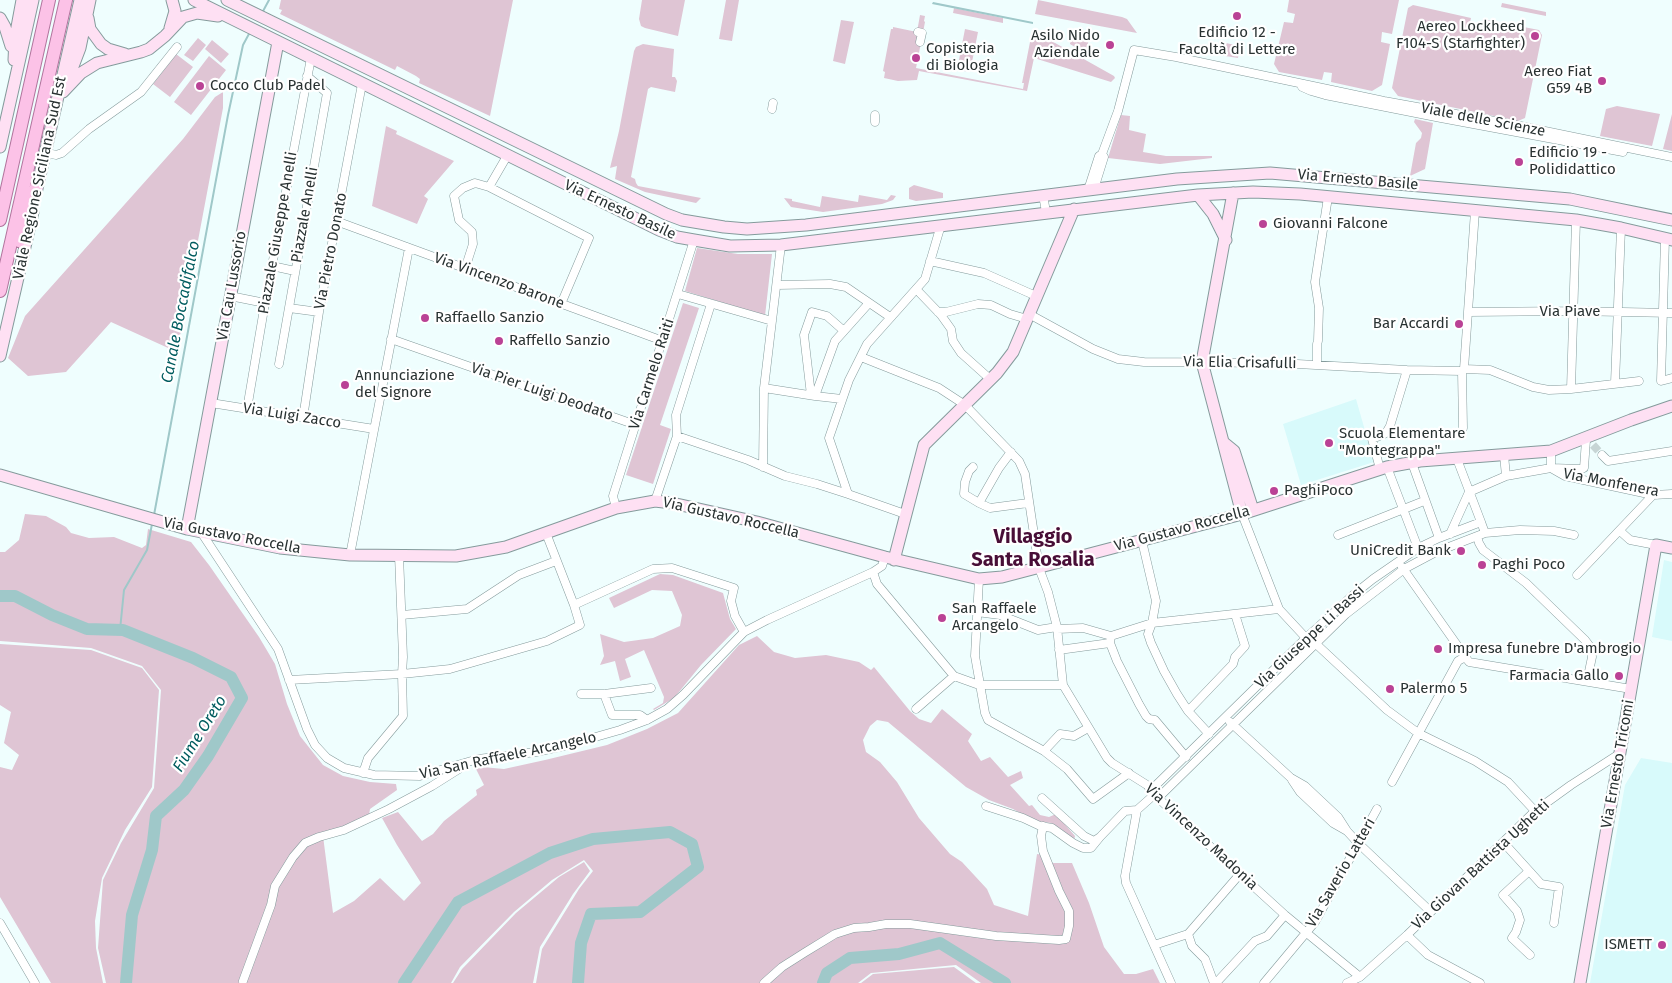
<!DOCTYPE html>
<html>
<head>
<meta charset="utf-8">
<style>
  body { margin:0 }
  canvas { display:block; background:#effefe }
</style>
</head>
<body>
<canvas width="1672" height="983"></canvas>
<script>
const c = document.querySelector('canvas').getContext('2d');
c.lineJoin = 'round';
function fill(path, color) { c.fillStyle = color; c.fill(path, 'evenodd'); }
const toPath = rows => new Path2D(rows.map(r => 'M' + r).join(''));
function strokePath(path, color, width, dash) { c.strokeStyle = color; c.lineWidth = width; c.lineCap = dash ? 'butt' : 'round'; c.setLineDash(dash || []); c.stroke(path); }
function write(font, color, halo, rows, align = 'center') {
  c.font = font + ' "Fira Sans",sans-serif'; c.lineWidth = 4.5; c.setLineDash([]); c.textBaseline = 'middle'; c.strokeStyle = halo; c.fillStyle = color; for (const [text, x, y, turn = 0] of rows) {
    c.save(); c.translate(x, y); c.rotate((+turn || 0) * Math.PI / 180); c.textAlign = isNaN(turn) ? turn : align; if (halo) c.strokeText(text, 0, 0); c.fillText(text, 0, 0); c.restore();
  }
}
const built = toPath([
  [1356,399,1374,462,1301,485,1283,424],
  [1664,560,1672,562,1672,641,1652,637],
  [1641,758,1672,763,1672,983,1590,983,1625,785]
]);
const green = toPath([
  [281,0,513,0,490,116,419,83,420,79,416,76,397,66,395,70,280,14,282,10,279,9],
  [642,0,685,0,678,36,645,28,641,26,639,19],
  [726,0,739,0,732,41,719,39],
  [1038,0,1122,17,1127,19,1137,33,1035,14],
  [1289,0,1399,0,1392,34,1382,32,1381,42,1390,44,1382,85,1372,91,1331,82,1332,73,1324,72,1322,80,1279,72,1274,64,1284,22,1293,23,1295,14,1287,12],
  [1502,3,1546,12,1546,16,1501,7],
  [1413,5,1471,18,1469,27,1481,28,1483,19,1539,30,1542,35,1525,118,1518,121,1398,96,1392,88,1408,8],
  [954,8,1003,18,1003,23,953,13],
  [920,15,925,16,924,21,925,22,916,68,1023,89,1024,83,1022,83,1030,42,1032,42,1033,37,1048,39,1114,76,1115,78,1111,82,1034,58,1027,91,919,71,917,80,898,81,884,78,885,72,883,71,891,29,893,29,893,27,917,32],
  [841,20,854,22,845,64,833,61],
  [965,29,978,32,970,72,957,70],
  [1072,30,1091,33,1085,53,1070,44],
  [198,38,206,45,193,61,184,55],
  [212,40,229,54,221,63,205,49],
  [1221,42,1240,46,1238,58,1219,55],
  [643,44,674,49,672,77,675,77,677,81,675,92,651,87,648,89,631,177,635,179,636,183,638,186,701,198,696,203,645,192,615,179,617,166,610,168,619,131,634,51,636,47],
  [176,54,193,67,170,97,153,84],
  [209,56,226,70,191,115,174,102],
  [223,92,223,108,177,352,111,322,66,372,28,376,8,358,25,316,183,139,215,97],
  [1617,106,1660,114,1652,146,1600,136,1606,109],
  [1672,114,1672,151,1663,149],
  [1121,115,1130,116,1129,130,1146,134,1143,152,1166,156,1212,156,1212,158,1160,164,1108,158],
  [1415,119,1433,123,1425,169,1410,176,1416,143,1421,138,1422,133,1414,122],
  [386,126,397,131,396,134,454,161,424,196,428,199,417,224,372,206],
  [914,185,943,193,943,198,916,201,909,199,909,188],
  [859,195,887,200,891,195,896,196,893,200,882,204,823,212,791,207,784,198,792,199,792,201,820,207,822,196,858,202],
  [697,248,738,254,772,254,765,316,685,291],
  [683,303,699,308,660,425,671,429,653,484,626,475],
  [25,514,46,516,66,527,71,533,89,538,114,537,142,548,146,545,148,529,191,542,209,565,259,637,275,664,287,704,300,736,323,765,343,776,370,782,396,784,397,790,370,809,369,815,323,836,333,913,354,901,380,878,404,901,421,883,397,845,382,818,398,812,422,841,433,834,444,821,477,795,476,790,484,785,476,769,482,767,504,769,545,760,607,745,647,729,678,713,739,645,757,636,774,652,795,658,826,655,859,662,871,670,874,667,910,711,919,719,931,723,942,709,972,734,968,741,981,761,990,757,1008,777,1021,771,1023,778,1010,785,1029,806,1032,805,1040,815,1049,817,1056,814,1075,836,1074,840,1051,823,1035,821,1013,809,989,800,966,787,888,722,877,720,870,726,863,740,866,752,880,762,897,782,919,818,950,854,962,862,987,889,994,905,1028,916,1037,854,1042,855,1053,863,1072,863,1089,903,1104,947,1124,974,1136,974,1153,969,1160,983,981,983,956,965,871,973,858,983,536,983,542,949,579,889,593,871,584,860,552,880,514,912,460,967,451,983,106,983,98,948,103,880,121,843,154,788,161,690,142,666,91,648,0,641,0,552,5,552,19,540],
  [660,574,673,575,723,593,730,619,736,629,701,665,674,698,654,710,653,709,663,703,664,697,644,650,625,659,631,677,620,681,615,661,600,665,604,656,600,634,624,642,653,638,680,626,682,615,672,591,652,590,614,608,609,598],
  [0,644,91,650,142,668,159,690,152,787,125,830,102,878,95,921,96,948,103,983,51,983,0,897,0,767,12,770,19,755,4,743,11,712,0,705],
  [584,862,590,871,573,894,540,947,533,983,453,983,462,969,516,913,559,877],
  [954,967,976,983,861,983,873,974]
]);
const water = toPath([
  [933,2,1033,22,1033,24,932,4]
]);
const stream = toPath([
  [262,13,269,0],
  [154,515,228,115,243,45,250,32],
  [120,630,124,590,147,550,152,524]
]);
const river = toPath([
  [0,596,15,596,52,615,87,629,123,630,193,658,231,677,242,698,208,756,184,790,156,816,152,850,132,915,126,983],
  [404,983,458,902,550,853,593,839,670,832,692,844,698,867,640,912,591,914,581,943,578,983],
  [823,983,827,973,850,958,899,954,940,943,1005,983]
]);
const streetTunnel = toPath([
  [1593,445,1602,455]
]);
const street = toPath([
  [918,32,922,33,920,42],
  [1302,87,1311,91,1325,95,1441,118,1623,152],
  [772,109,773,103],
  [875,122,875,115],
  [44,152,56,155,62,153,89,129,141,92,177,47],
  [489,187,589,238,561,304],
  [1094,189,1104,157,1102,154],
  [1088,190,1099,156,1102,154,1118,111,1134,50,1176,57,1384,101,1511,124,1672,157],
  [1043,195,1046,212],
  [336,221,663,341],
  [1665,238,1661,381,1672,378],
  [930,261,984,273,1036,296],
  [272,266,295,271],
  [465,269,473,244,472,232,459,220,454,196,463,188,475,183,489,187,507,156],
  [777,285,830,284,846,287,890,317],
  [916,289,941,315,951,329,953,341,961,353,990,379],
  [678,294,772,321],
  [230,296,265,303],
  [289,308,319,312],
  [938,312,946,312,978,304,991,305,1010,314,1027,319],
  [1468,312,1573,311,1672,313],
  [1029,314,1093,349,1118,359,1144,362,1279,363,1407,370,1462,371],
  [391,339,636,425],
  [1318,341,1319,308,1315,282,1328,197],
  [861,357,939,388,965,405,1019,461,1025,474,1039,568,1048,592,1057,627,1063,685,1107,758,1112,763,1147,785,1158,798,1240,874,1285,915,1360,977],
  [279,364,327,93,307,76],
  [1317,365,1317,344],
  [1464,369,1490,370,1533,387,1549,390,1571,389,1639,381],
  [1615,383,1621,228],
  [764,388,815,396,835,341,869,303],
  [1571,389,1576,220],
  [811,395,804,335,812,312,827,316,844,331],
  [815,396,842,399],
  [211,403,374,429],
  [247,409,265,303,311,58],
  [303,418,319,312,362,84],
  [1463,428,1462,371,1464,369,1475,211],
  [677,436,748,460,785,476,817,484,848,494],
  [1011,452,999,468,979,503,990,508,1028,503],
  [1504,455,1506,476],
  [1602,455,1608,461,1672,451],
  [1457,459,1481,522],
  [1412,463,1439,538],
  [763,467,764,388,781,245],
  [973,467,969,471,965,482,964,494,979,503],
  [1387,467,1418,548],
  [1551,468,1565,476,1653,495,1672,494],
  [1551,468,1581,469,1584,468,1586,440],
  [1380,469,1372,439,1386,433,1390,426,1407,370],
  [1469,492,1506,476,1551,468,1551,451],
  [655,501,677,436,676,415,711,304],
  [616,508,613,496,694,240],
  [905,514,848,494,829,438,849,380,867,344,925,279,941,225],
  [1242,514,1279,609,1306,638,1315,643,1387,710,1418,733,1475,761,1508,782,1535,811],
  [1620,531,1630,540,1656,545],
  [201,532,278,649,307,729,315,745,327,758,344,768,374,775,420,776,478,759,536,752,564,746,620,730,647,720,667,709,683,695,744,632,767,620,873,572],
  [546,533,574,605],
  [1450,534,1469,492],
  [1338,535,1424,501],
  [1477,536,1479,543,1483,550,1526,583,1585,640,1591,648,1592,657,1587,681],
  [1142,541,1156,601,1152,623,1148,634,1151,643,1164,671,1177,694,1188,711,1209,734],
  [350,555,409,248],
  [885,557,882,566,873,572,877,584,954,676,979,685,1063,685],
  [1402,567,1469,662,1631,689],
  [1577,575,1653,495],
  [979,579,975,656,985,713,988,720,1044,751,1067,769,1093,799,1129,773],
  [977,612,1000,615,1038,630,1057,627],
  [402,615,467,609,519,575,556,561],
  [1057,629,1083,628,1111,636,1152,623,1279,609],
  [1111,636,1110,643,1117,661,1139,704,1146,716,1149,719,1155,720,1186,757],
  [1059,650,1110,643],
  [289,680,402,674,450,669,547,641,580,625,574,605,653,569,672,568,734,588,731,601,735,616,744,632],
  [581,694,604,694,651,688],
  [604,694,612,715,640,715,647,720],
  [916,709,954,676],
  [1188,711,1233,664,1235,657,1245,646,1235,614],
  [1230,722,1291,778,1305,786,1338,817,1347,831,1358,843,1430,911],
  [1044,751,1060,734,1074,736,1088,728],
  [363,773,368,758,403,716,402,674,403,657,399,555],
  [1292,780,1300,792,1333,823,1347,831],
  [1392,782,1458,661,1465,657],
  [1151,790,1306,638,1353,595,1373,579,1418,548,1439,538,1481,522,1485,533],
  [1155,794,1137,810,1125,876,1126,883,1171,983],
  [1042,798,1084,836,1094,841,1100,837,1125,811,1137,810],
  [1158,798,1346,614,1404,569,1436,552,1485,533,1520,530,1554,531,1574,535],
  [986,806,1023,818,1040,826,1052,828,1073,843,1083,848,1091,848,1100,837],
  [1503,842,1541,884,1559,887,1554,923],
  [1528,872,1503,895,1517,911,1520,920,1516,932,1512,938,1530,955],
  [0,923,35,983],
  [1188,934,1192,946,1205,959,1214,983],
  [1407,935,1428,955,1480,983],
  [1154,945,1188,934,1240,874],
  [243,981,271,905,275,886,293,857,305,843,319,837,344,830,389,809,432,786,459,769,459,766],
  [764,983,782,967,804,953,835,934,854,928,869,927,886,924,910,924,996,936,1059,940,1066,939,1069,926,1069,911,1059,891,1043,851,1041,836,1043,826],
  [1216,983,1255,941,1267,936,1285,915],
  [1264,983,1315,922,1377,809],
  [1347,983,1360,977,1407,935,1535,811,1571,785,1619,754]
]);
const secondary = toPath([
  [194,0,659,230,677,237,694,240,730,246,781,245,1198,195,1253,192,1300,194,1576,220,1621,228,1672,240],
  [227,0,666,214,682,220,724,227,747,229,806,225,1177,179,1270,173,1570,199,1672,220],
  [0,18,5,27,11,46],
  [88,18,90,29,101,44,108,49,125,54],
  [170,28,175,11,172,0],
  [14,60,15,38,22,0],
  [67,82,80,48,90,0],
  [63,92,81,73,97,63,141,52,149,49,165,36,183,17,197,13,218,16],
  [0,147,33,0],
  [36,193,80,0],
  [1233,193,1202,362,1242,514],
  [1198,195,1213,214,1226,240],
  [0,356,33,212],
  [1223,442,1234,451,1253,510],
  [0,475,187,529,280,548,350,555,456,556,506,547,616,508,655,501,672,503,757,522,885,557,979,579,1002,577,1242,514,1387,467,1420,461,1551,451,1631,420,1672,406],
  [187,529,278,42],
  [894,560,924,445,997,373,1013,352,1074,209],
  [1580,983,1656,545,1672,548]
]);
const primary = toPath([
  [0,220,49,0],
  [19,241,37,184],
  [0,291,66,0]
]);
const markers = [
  [1237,16,5,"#ba4295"],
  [1535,36,5,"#ba4295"],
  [1110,45,5,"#ba4295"],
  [916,58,5,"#ba4295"],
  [1602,81,5,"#ba4295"],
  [200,86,5,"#ba4295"],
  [1519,162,5,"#ba4295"],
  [1263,224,5,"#ba4295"],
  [425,318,5,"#ba4295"],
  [1459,324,5,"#ba4295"],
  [499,341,5,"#ba4295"],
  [345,385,5,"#ba4295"],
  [1329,443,5,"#ba4295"],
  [1274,491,5,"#ba4295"],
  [1461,551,5,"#ba4295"],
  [1482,565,5,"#ba4295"],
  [942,618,5,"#ba4295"],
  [1438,649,5,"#ba4295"],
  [1619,676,5,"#ba4295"],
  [1390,689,5,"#ba4295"],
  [1662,945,5,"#ba4295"]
];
const poiNames = [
  ["Aereo Lockheed",1525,27,"right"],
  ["F104-S (Starfighter)",1525,44,"right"],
  ["Edificio 12 -",1237,33,"center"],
  ["Facoltà di Lettere",1237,50,"center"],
  ["Asilo Nido",1100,36,"right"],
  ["Aziendale",1100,53,"right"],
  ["Copisteria",926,49],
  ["di Biologia",926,66],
  ["Aereo Fiat",1592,72,"right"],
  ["G59 4B",1592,89,"right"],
  ["Cocco Club Padel",210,86],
  ["Edificio 19 -",1529,153],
  ["Polididattico",1529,170],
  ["Giovanni Falcone",1273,224],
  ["Raffaello Sanzio",435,318],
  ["Bar Accardi",1449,324,"right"],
  ["Raffello Sanzio",509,341],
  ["Annunciazione",355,376],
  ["del Signore",355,393],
  ["Scuola Elementare",1339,434],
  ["\"Montegrappa\"",1339,451],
  ["PaghiPoco",1284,491],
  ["UniCredit Bank",1451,551,"right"],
  ["Paghi Poco",1492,565],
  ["San Raffaele",952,609],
  ["Arcangelo",952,626],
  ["Impresa funebre D'ambrogio",1448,649],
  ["Farmacia Gallo",1609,676,"right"],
  ["Palermo 5",1400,689],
  ["ISMETT",1652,945,"right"]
];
const streetNames = [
  ["Viale delle Scienze",1483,120,11],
  ["Viale Regione Siciliana Sud Est",40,178,-78],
  ["Via Ernesto Basile",1358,180,5],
  ["Via Ernesto Basile",620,210,25],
  ["Piazzale Anelli",305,215,-80],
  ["Piazzale Giuseppe Anelli",278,233,-80],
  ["Via Pietro Donato",331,251,-79],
  ["Via Vincenzo Barone",499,281,20],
  ["Via Cau Lussorio",232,286,-80],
  ["Via Piave",1570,312],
  ["Via Elia Crisafulli",1240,363,1],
  ["Via Carmelo Raiti",652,374,-72],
  ["Via Pier Luigi Deodato",542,392,19],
  ["Via Luigi Zacco",292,416,9],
  ["Via Monfenera",1611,483,11],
  ["Via Gustavo Roccella",731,518,13],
  ["Via Gustavo Roccella",1182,529,-15],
  ["Via Gustavo Roccella",232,536,11],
  ["Via Giuseppe Li Bassi",1310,637,-43],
  ["Via San Raffaele Arcangelo",508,756,-12],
  ["Via Ernesto Tricomi",1618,764,-80],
  ["Via Vincenzo Madonia",1201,837,43],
  ["Via Giovan Battista Ughetti",1481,865,-43],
  ["Via Saverio Latteri",1341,873,-60]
];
const waterNames = [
  ["Canale Boccadifalco",181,312,-79],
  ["Fiume Oreto",200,734,-58]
];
const districtNames = [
  ["Villaggio",1033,537],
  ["Santa Rosalia",1033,560]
];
fill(built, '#d8fafb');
fill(green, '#dfc5d4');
fill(water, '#9fc8c9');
strokePath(stream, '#9fc8c9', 2);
strokePath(river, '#9fc8c9', 12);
strokePath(streetTunnel, '#c7d5d5', 8, [8, 4]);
strokePath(street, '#859b9c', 9);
strokePath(secondary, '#859b9c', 13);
strokePath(primary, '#b1759d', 14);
strokePath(street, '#fff', 8);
strokePath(secondary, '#fee0f3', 11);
strokePath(primary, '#fcc2e7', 12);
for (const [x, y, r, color] of markers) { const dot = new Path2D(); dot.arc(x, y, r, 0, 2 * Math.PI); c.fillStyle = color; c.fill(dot); strokePath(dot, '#fff', 2); }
write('15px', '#293232', '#fff', poiNames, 'left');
write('15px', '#293232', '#fff', streetNames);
write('italic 16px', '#005c5f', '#fff', waterNames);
write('bold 20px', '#480e37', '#fff', districtNames);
</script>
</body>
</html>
